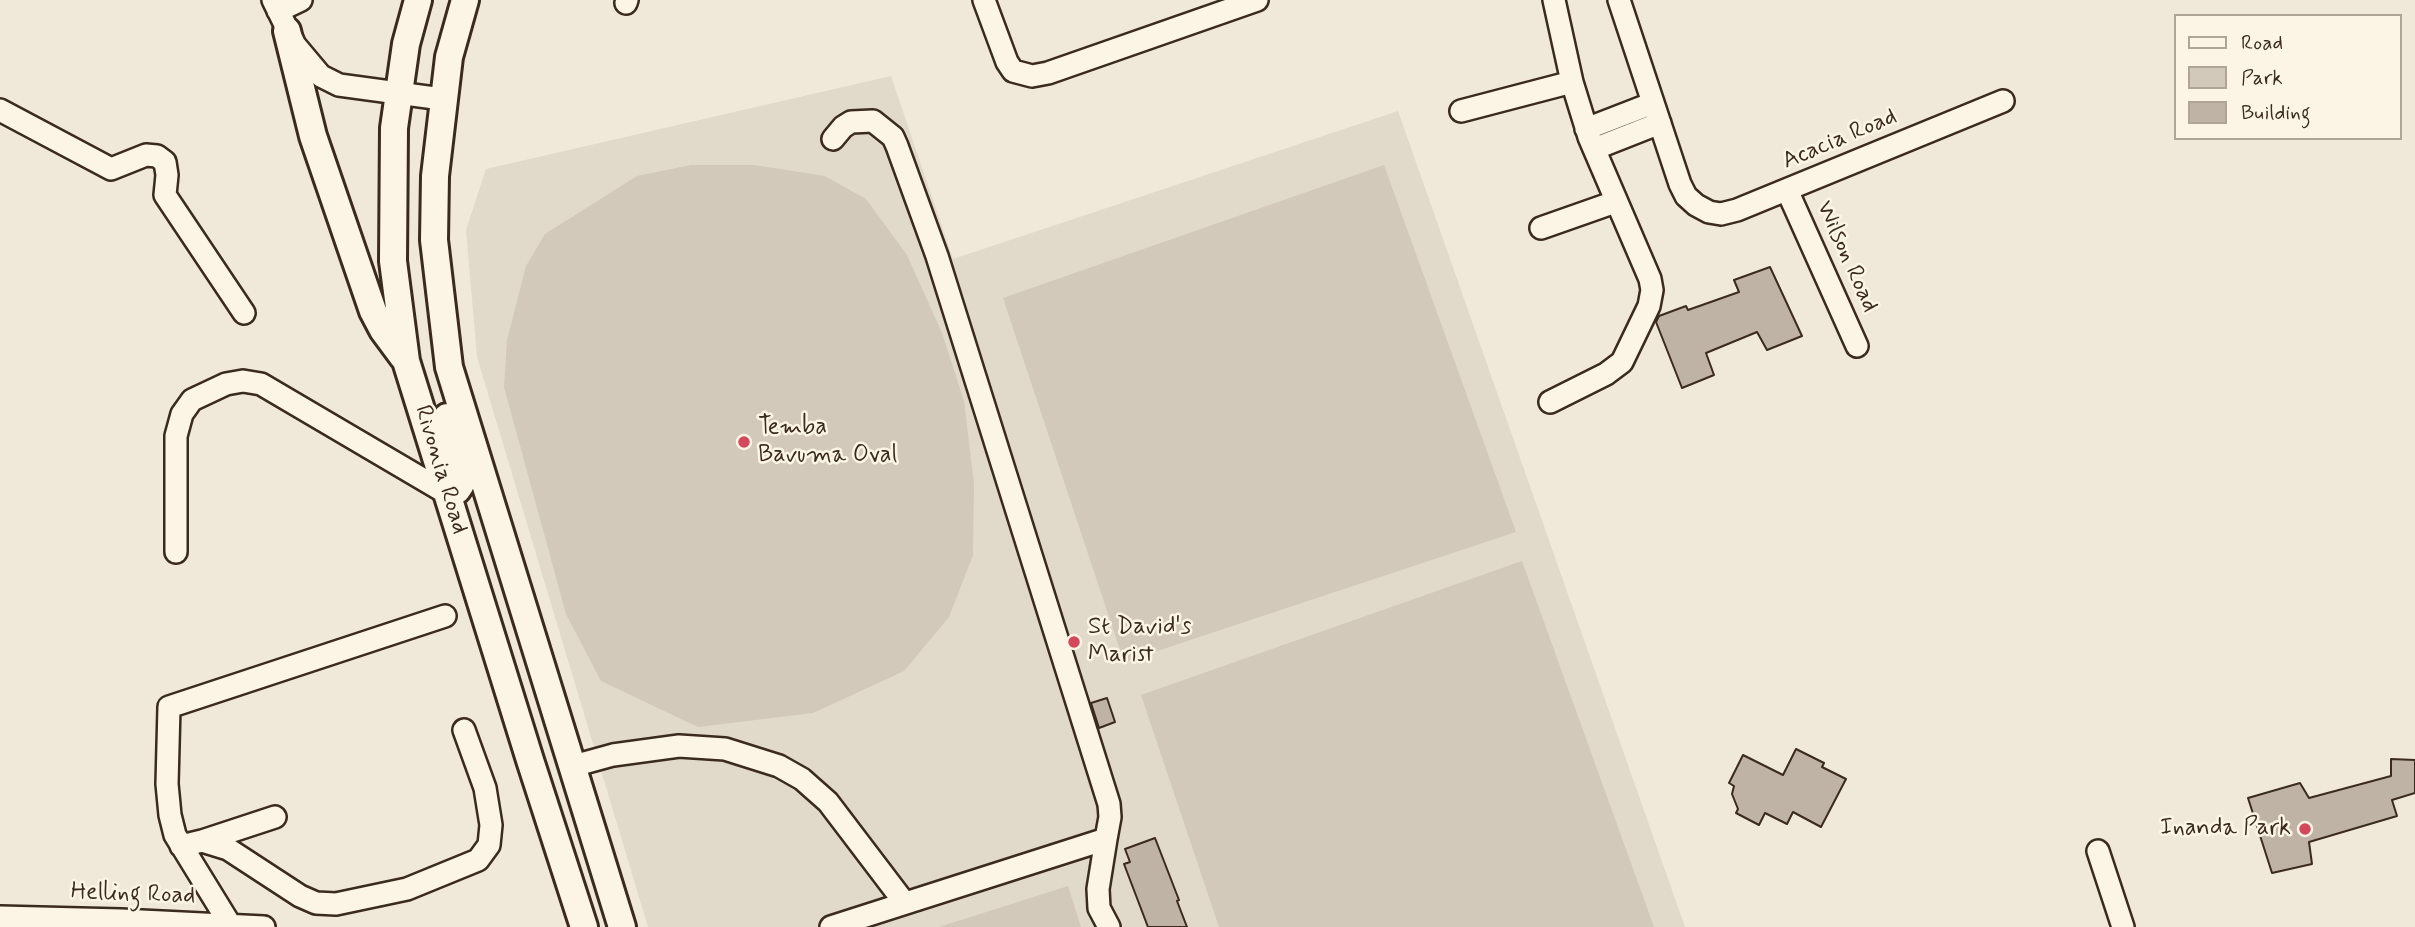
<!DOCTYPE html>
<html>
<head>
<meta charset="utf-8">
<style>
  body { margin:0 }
  #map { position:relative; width:2415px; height:927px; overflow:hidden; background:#f0e9d9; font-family:Mynerve,sans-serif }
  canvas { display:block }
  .legend { position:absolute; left:2174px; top:14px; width:228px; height:126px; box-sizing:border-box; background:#fcf5e5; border:2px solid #afa495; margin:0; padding:9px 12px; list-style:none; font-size:21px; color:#3b2a1e }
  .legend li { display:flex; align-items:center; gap:14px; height:35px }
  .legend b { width:35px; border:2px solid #afa495 }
</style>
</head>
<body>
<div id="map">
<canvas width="2415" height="927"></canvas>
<ul class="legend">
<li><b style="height:9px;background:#fcf5e5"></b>Road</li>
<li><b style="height:19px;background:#d2c9ba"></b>Park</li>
<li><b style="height:19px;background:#beb3a4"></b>Building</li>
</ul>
</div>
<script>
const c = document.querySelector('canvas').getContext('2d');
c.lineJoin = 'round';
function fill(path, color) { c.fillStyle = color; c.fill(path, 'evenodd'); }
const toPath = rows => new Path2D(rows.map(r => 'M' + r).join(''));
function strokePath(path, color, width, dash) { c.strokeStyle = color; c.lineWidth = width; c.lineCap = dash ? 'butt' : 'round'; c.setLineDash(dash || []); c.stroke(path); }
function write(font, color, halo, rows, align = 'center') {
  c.font = font + ' Mynerve,sans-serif'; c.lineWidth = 5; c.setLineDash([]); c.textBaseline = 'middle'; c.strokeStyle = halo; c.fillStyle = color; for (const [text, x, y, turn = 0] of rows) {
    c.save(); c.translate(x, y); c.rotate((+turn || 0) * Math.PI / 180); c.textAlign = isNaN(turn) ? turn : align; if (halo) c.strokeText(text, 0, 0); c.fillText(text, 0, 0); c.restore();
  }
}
const built = toPath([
  [891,76,953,259,1398,111,1685,927,648,927,477,357,466,230,486,169]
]);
const green = toPath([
  [691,165,754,165,825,176,866,199,907,255,942,333,964,401,974,484,973,555,949,617,904,671,813,713,698,727,601,681,566,614,504,387,507,340,526,266,545,234,637,176],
  [1384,165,1516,532,1124,662,1003,298],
  [1522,561,1654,927,1219,927,1141,695],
  [1068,886,1081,927,939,927]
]);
const building = toPath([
  [1770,267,1802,336,1767,350,1757,332,1706,353,1714,375,1682,388,1656,322,1659,316,1686,306,1688,310,1739,292,1734,280,1770,267],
  [1107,698,1115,722,1099,728,1091,703,1107,698],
  [1796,749,1824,763,1822,767,1846,779,1821,827,1793,812,1787,824,1765,813,1759,825,1736,813,1738,809,1732,794,1734,786,1729,783,1743,755,1783,775,1796,749],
  [2391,759,2415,760,2415,793,2392,800,2397,816,2309,842,2312,864,2272,873,2248,798,2300,783,2309,798,2391,776,2391,759],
  [1155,838,1179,900,1177,901,1187,927,1148,927,1124,864,1130,862,1125,849,1155,838]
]);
const minor = toPath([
  [273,0,295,45,321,76,339,85,442,99],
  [984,0,1007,62,1013,71,1032,76,1048,73,1257,0],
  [1619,0,1680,184,1686,196,1696,205,1709,212,1721,214,1737,210,2003,101],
  [626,3,627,0],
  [278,11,301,0],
  [0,110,111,169,146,155,157,156,165,162,167,175,165,195,244,313],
  [1461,111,1572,82],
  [1586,129,1653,103],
  [1594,149,1660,123],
  [1787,190,1857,346],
  [1541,228,1615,202],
  [1550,402,1606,374,1622,362,1649,306,1652,290,1650,279,1589,137,1572,82,1554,0],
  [176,552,176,436,182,414,192,400,226,384,243,381,261,384,448,494],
  [573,766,613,755,679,746,725,749,779,766,802,779,828,802,904,902],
  [1106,839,1098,889,1099,908,1109,927],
  [202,841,275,817],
  [181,846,202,841,228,849,300,896,316,903,336,904,407,889,478,860,489,845,491,825,485,788,464,730],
  [2098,851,2123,927],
  [0,917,121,920,264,927],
  [231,926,175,835,170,815,167,784,169,707,445,616],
  [831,927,1106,839,1110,817,1109,804,937,256,897,146,893,137,873,121,851,122,843,127,833,139]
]);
const major = toPath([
  [418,0,406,44,394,128,393,261,406,361,530,760,584,927],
  [465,0,449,57,435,176,434,240,449,367,622,927],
  [287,31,313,136,373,311,383,330,403,357],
  [447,417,462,476,461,484,457,490,448,494]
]);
const markers = [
  [744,442,7,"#d1495b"],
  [1074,642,7,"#d1495b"],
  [2305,829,7,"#d1495b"]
];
const streetNames = [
  ["Acacia Road",1840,140,-23],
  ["Wilson Road",1846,257,66],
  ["Rivonia Road",440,470,73],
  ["Helling Road",133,895,2]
];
const poiNames = [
  ["Temba",758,428],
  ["Bavuma Oval",758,456],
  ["St David's",1088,628],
  ["Marist",1088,656],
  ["Inanda Park",2291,829,"right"]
];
fill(built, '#e1d9c9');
fill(green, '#d2c9ba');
fill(building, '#beb3a4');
strokePath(building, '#3b2a1e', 2);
strokePath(minor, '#3b2a1e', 26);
strokePath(major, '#3b2a1e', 32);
strokePath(minor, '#fcf5e5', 21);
strokePath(major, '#fcf5e5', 26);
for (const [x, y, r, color] of markers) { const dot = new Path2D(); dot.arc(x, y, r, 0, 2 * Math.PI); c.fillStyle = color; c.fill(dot); strokePath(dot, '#fcf5e5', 2.5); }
write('24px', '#3b2a1e', '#fcf5e5', streetNames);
write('24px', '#3b2a1e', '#fcf5e5', poiNames, 'left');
</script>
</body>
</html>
